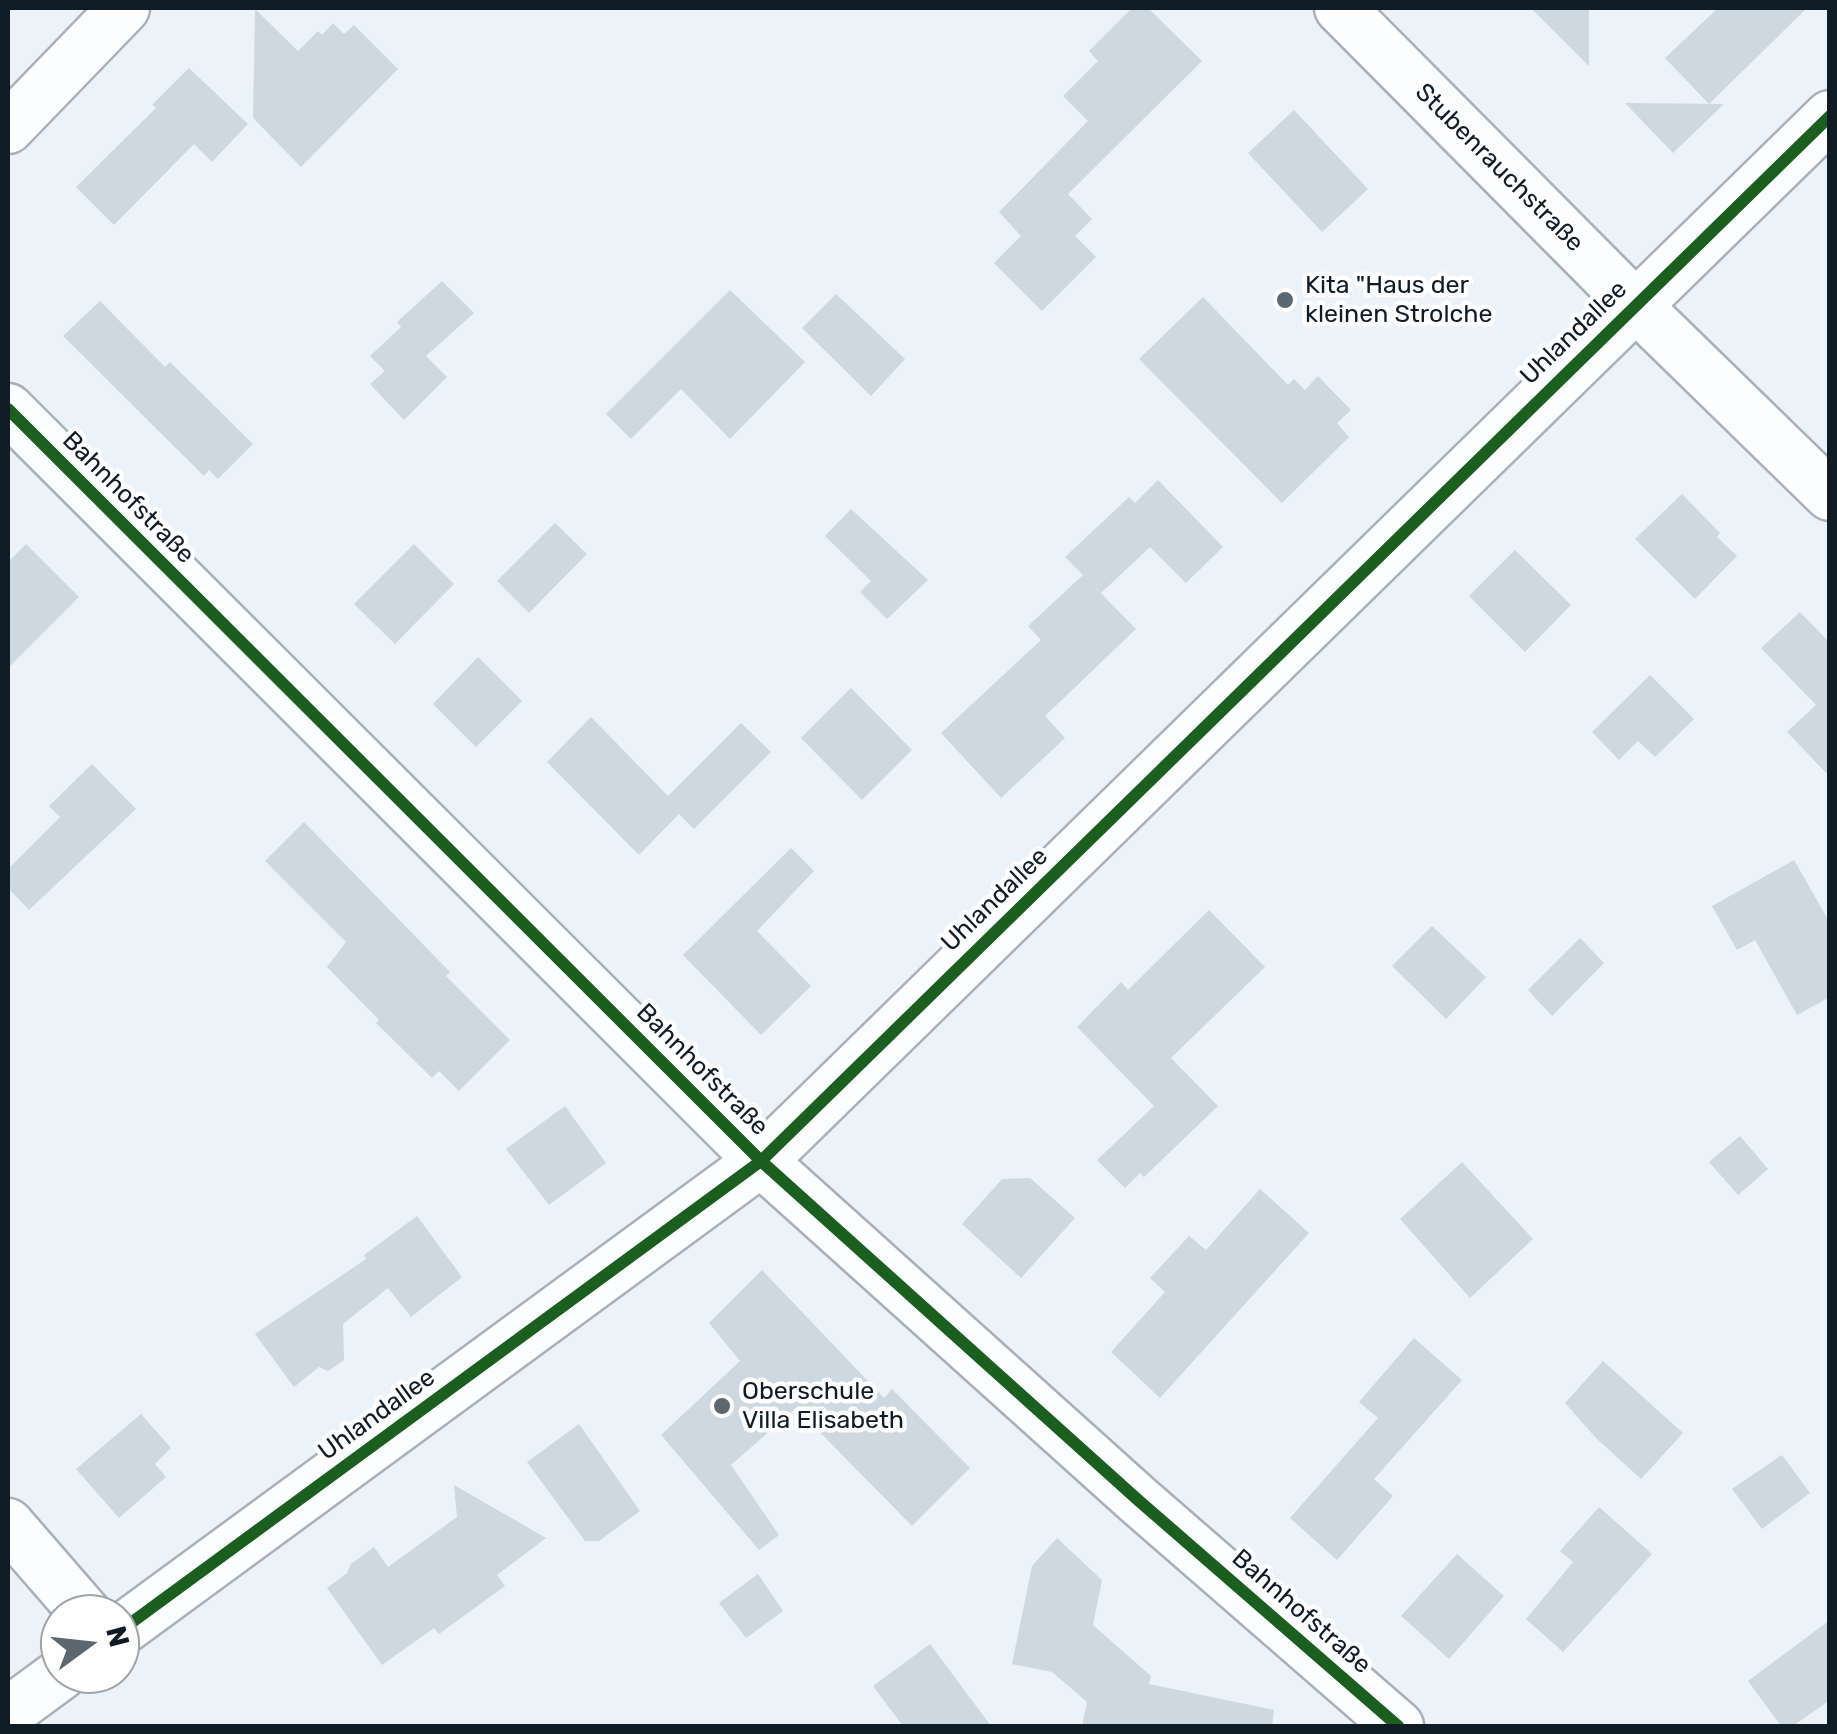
<!DOCTYPE html>
<html>
<head>
<meta charset="utf-8">
<style>
  body { margin:0 }
  #map { position:relative; width:1837px; height:1734px; overflow:hidden; background:#ebf2f8; font-family:Rubik,sans-serif }
  canvas { display:block }
  .frame { position:absolute; inset:0; border:10px solid #101c25; pointer-events:none }
  .north { position:absolute; left:40px; top:1594px; width:100px; height:100px; box-sizing:border-box; background:#fefefe; border:2px solid #9fa4a7; border-radius:50%; rotate:75deg; font-size:28px; font-weight:700; line-height:40px; text-align:center; color:#101c25 }
  .north::after { content:''; display:block; margin:auto; width:35px; height:45px; background:#5d676f; clip-path:polygon(50% 0,100% 100%,50% 72%,0 100%) }
</style>
</head>
<body>
<div id="map">
<canvas width="1837" height="1734"></canvas>
<div class="frame"></div>
<div class="north">N</div>
</div>
<script>
const c = document.querySelector('canvas').getContext('2d');
c.lineJoin = 'round';
function fill(path, color) { c.fillStyle = color; c.fill(path, 'evenodd'); }
const toPath = rows => new Path2D(rows.map(r => 'M' + r).join(''));
function strokePath(path, color, width, dash) { c.strokeStyle = color; c.lineWidth = width; c.lineCap = dash ? 'butt' : 'round'; c.setLineDash(dash || []); c.stroke(path); }
function write(font, color, halo, rows, align = 'center') {
  c.font = font + ' Rubik,sans-serif'; c.lineWidth = 9; c.setLineDash([]); c.textBaseline = 'middle'; c.strokeStyle = halo; c.fillStyle = color; for (const [text, x, y, turn = 0] of rows) {
    c.save(); c.translate(x, y); c.rotate((+turn || 0) * Math.PI / 180); c.textAlign = isNaN(turn) ? turn : align; if (halo) c.strokeText(text, 0, 0); c.fillText(text, 0, 0); c.restore();
  }
}
const building = toPath([
  [1132,8,1148,8,1202,61,1068,194,1092,219,1075,236,1096,257,1042,311,994,263,1021,236,999,212,1088,121,1063,96,1098,61,1089,51],
  [1531,8,1589,8,1589,66],
  [1718,8,1807,8,1709,104,1665,58],
  [255,9,298,51,318,31,322,35,333,23,344,34,354,25,398,69,301,167,253,118],
  [189,68,248,124,212,162,194,144,114,225,76,187,156,108,152,105],
  [1625,103,1724,104,1673,153],
  [1294,110,1368,189,1322,232,1248,153],
  [442,281,474,313,426,356,447,377,404,420,370,384,385,371,370,356,401,327,397,322],
  [730,290,805,362,730,439,681,389,631,439,606,414],
  [836,294,905,359,871,396,802,328],
  [1203,297,1288,385,1294,379,1305,390,1318,376,1351,410,1337,423,1349,437,1282,503,1139,359],
  [100,301,165,367,170,362,253,444,218,479,209,470,204,476,63,336],
  [1158,480,1223,547,1186,583,1150,547,1101,593,1065,557,1129,497,1135,503],
  [1682,494,1720,533,1717,537,1737,556,1695,599,1635,539],
  [851,509,928,580,887,619,860,592,871,581,825,536],
  [555,523,587,554,529,613,497,581],
  [26,544,79,597,8,668,8,562],
  [414,544,454,584,395,644,354,604],
  [1515,550,1571,605,1525,652,1469,596],
  [1083,575,1136,629,1045,716,1065,738,1001,798,941,733,1041,640,1028,626],
  [1800,612,1830,643,1830,777,1787,732,1816,705,1761,648],
  [478,657,522,701,476,747,433,704],
  [1650,675,1694,719,1655,757,1638,741,1619,760,1592,732],
  [851,688,912,750,862,800,801,738],
  [591,717,668,796,741,723,771,752,694,829,679,814,639,855,547,762],
  [92,764,136,809,29,910,8,888,8,869,60,817,49,806],
  [304,822,450,972,446,976,510,1040,459,1091,439,1071,432,1078,376,1023,379,1020,327,967,346,942,265,861],
  [791,848,814,871,757,931,811,986,761,1035,683,955],
  [1794,860,1830,923,1830,997,1797,1015,1755,940,1737,950,1712,906],
  [1209,910,1265,967,1171,1058,1218,1106,1144,1177,1140,1173,1125,1188,1097,1160,1154,1106,1077,1027,1121,982,1128,990],
  [1432,926,1486,977,1446,1019,1392,966],
  [1580,938,1604,963,1552,1016,1528,990],
  [565,1106,606,1163,549,1205,506,1149],
  [1740,1136,1768,1169,1738,1195,1709,1162],
  [1462,1162,1533,1239,1470,1298,1400,1219],
  [1030,1178,1075,1218,1021,1278,962,1224,1002,1179],
  [1260,1189,1309,1233,1160,1398,1111,1352,1165,1292,1150,1278,1189,1236,1206,1250],
  [417,1216,462,1277,411,1317,388,1288,343,1324,344,1360,328,1371,319,1367,294,1387,255,1334,366,1259,364,1255],
  [762,1270,884,1398,892,1389,970,1468,912,1526,796,1408,731,1465,779,1535,759,1550,661,1435,740,1361,709,1323],
  [1414,1338,1462,1380,1374,1479,1393,1496,1337,1560,1290,1518,1378,1418,1359,1402],
  [1603,1361,1683,1433,1641,1479,1596,1438,1565,1403],
  [141,1414,171,1448,155,1464,166,1477,119,1518,76,1469],
  [579,1424,640,1511,599,1541,585,1541,527,1462],
  [1782,1455,1810,1493,1762,1529,1732,1489],
  [454,1485,546,1538,497,1575,505,1586,439,1634,434,1628,382,1665,327,1588,347,1573,351,1564,374,1547,388,1567,457,1517],
  [1599,1507,1652,1554,1563,1652,1526,1619,1573,1562,1560,1551],
  [1057,1538,1102,1580,1093,1625,1151,1676,1149,1684,1274,1710,1272,1726,1082,1726,1087,1702,1052,1672,1012,1664,1032,1566],
  [1457,1554,1504,1596,1449,1659,1401,1616],
  [758,1574,783,1611,746,1638,719,1603],
  [1830,1620,1830,1700,1793,1726,1781,1726,1748,1681],
  [930,1644,991,1726,903,1726,873,1686]
]);
const minor = toPath([
  [1340,8,1635,305,1830,495],
  [8,128,124,8],
  [8,409,761,1161,1138,1500,1398,1726],
  [8,1524,86,1614],
  [120,1631,761,1161,1830,116],
  [8,1713,61,1674]
]);
const cycleway = toPath([
  [8,409,761,1161,1138,1500,1398,1726],
  [120,1631,761,1161,1830,116]
]);
const markers = [
  [1285,300,10,"#5d676f"],
  [722,1406,10,"#5d676f"]
];
const streetNames = [
  ["Stubenrauchstraße",1499,168,45],
  ["Uhlandallee",1574,333,-44],
  ["Bahnhofstraße",128,498,45],
  ["Uhlandallee",995,900,-44],
  ["Bahnhofstraße",702,1070,45],
  ["Uhlandallee",377,1415,-36],
  ["Bahnhofstraße",1301,1612,41]
];
const poiNames = [
  ["Kita \"Haus der",1305,286],
  ["kleinen Strolche",1305,315],
  ["Oberschule",742,1392],
  ["Villa Elisabeth",742,1421]
];
fill(building, '#ced8e0');
strokePath(minor, '#a8b1b8', 55);
strokePath(minor, '#fcfdfe', 50);
strokePath(cycleway, '#1b5e20', 12);
for (const [x, y, r, color] of markers) { const dot = new Path2D(); dot.arc(x, y, r, 0, 2 * Math.PI); c.fillStyle = color; c.fill(dot); strokePath(dot, '#fefefe', 4); }
write('25px', '#101c25', '#fefefe', streetNames);
write('25px', '#101c25', '#fefefe', poiNames, 'left');
</script>
</body>
</html>
